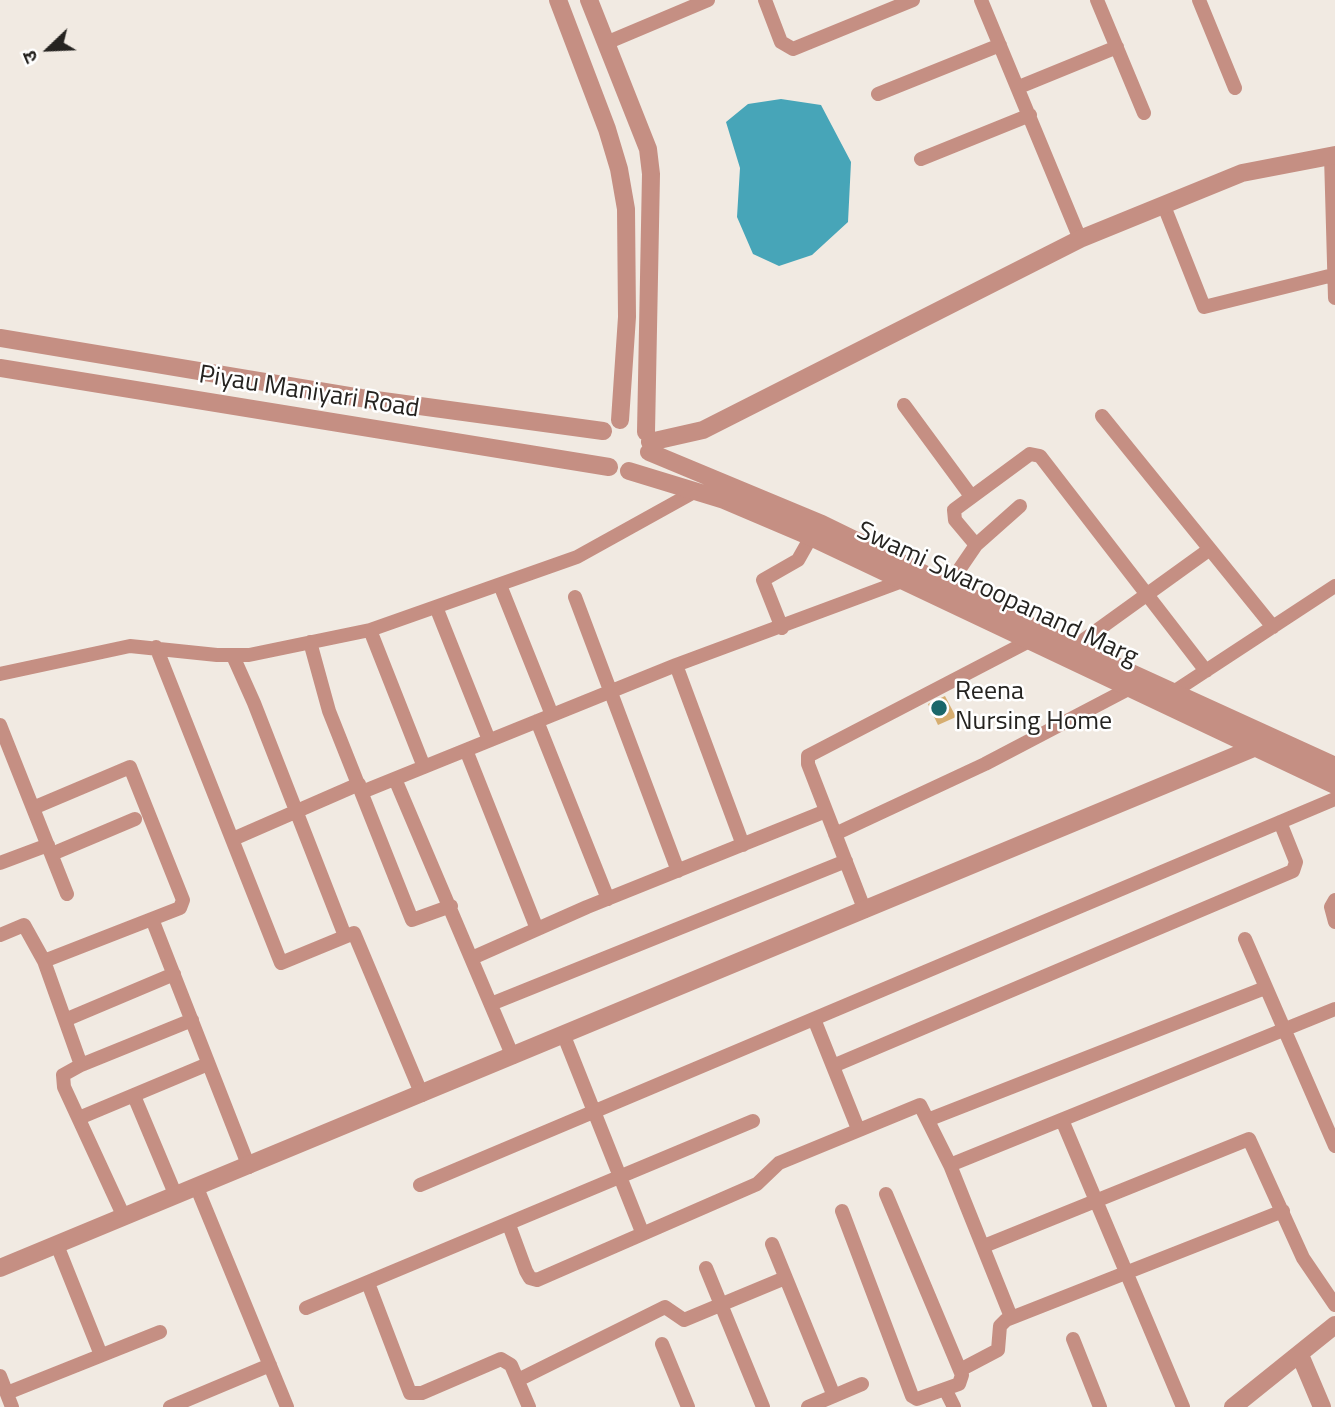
<!DOCTYPE html>
<html>
<head>
<meta charset="utf-8">
<style>
  body { margin:0 }
  #map { position:relative; width:1335px; height:1407px; overflow:hidden; background:#f1eae2; font-family:"Titillium Web","Noto Sans Devanagari",sans-serif }
  canvas { display:block }
  .north { position:absolute; left:14px; top:14px; width:70px; height:70px; -webkit-text-stroke:5px #fff; paint-order:stroke; rotate:247deg; font-size:19px; font-weight:700; line-height:28px; text-align:center; color:#252320 }
  .north::after { content:''; display:block; margin:auto; width:24px; height:32px; background:#252320; clip-path:polygon(50% 0,100% 100%,50% 72%,0 100%) }
</style>
</head>
<body>
<div id="map">
<canvas width="1335" height="1407"></canvas>
<div class="north">उ</div>
</div>
<script>
const c = document.querySelector('canvas').getContext('2d');
c.lineJoin = 'round';
function fill(path, color) { c.fillStyle = color; c.fill(path, 'evenodd'); }
const toPath = rows => new Path2D(rows.map(r => 'M' + r).join(''));
function strokePath(path, color, width, dash) { c.strokeStyle = color; c.lineWidth = width; c.lineCap = dash ? 'butt' : 'round'; c.setLineDash(dash || []); c.stroke(path); }
function write(font, color, halo, rows, align = 'center') {
  c.font = font + ' "Titillium Web",sans-serif'; c.lineWidth = 5; c.setLineDash([]); c.textBaseline = 'middle'; c.strokeStyle = halo; c.fillStyle = color; for (const [text, x, y, turn = 0] of rows) {
    c.save(); c.translate(x, y); c.rotate((+turn || 0) * Math.PI / 180); c.textAlign = isNaN(turn) ? turn : align; if (halo) c.strokeText(text, 0, 0); c.fillText(text, 0, 0); c.restore();
  }
}
const water = toPath([
  [781,99,821,105,851,162,848,222,812,255,779,266,753,254,737,217,740,168,726,122,748,104]
]);
const building = toPath([
  [945,696,956,717,938,725,928,704]
]);
const minor = toPath([
  [765,0,781,42,793,49,913,0],
  [981,0,1080,239],
  [1097,0,1144,113],
  [1199,0,1235,88],
  [606,43,708,0],
  [1019,87,1117,47],
  [878,94,1000,45],
  [1331,156,1335,298],
  [921,159,1030,115],
  [1164,206,1204,307,1333,275],
  [904,405,971,496],
  [1102,416,1273,627],
  [976,545,955,520,954,510,1030,454,1040,456,1206,671],
  [500,585,552,715],
  [948,586,976,545,1020,506],
  [575,597,678,871],
  [436,607,489,740],
  [782,628,763,580,798,560,811,537],
  [370,630,424,767],
  [310,642,329,711,412,920,451,906],
  [156,647,281,963,354,933,422,1095],
  [1074,647,1210,549],
  [233,656,254,703,345,936],
  [676,665,743,845],
  [0,674,130,646,217,655,249,655,370,630,577,557,696,491],
  [1175,691,1335,586],
  [537,721,608,899],
  [0,725,67,894],
  [466,750,537,929],
  [395,779,513,1057],
  [362,792,676,665,905,580],
  [33,808,130,767,183,900,180,908,44,961],
  [835,834,985,764,1130,688],
  [233,839,359,784],
  [52,854,135,819],
  [0,863,48,845],
  [1335,900,1331,907,1335,922],
  [865,911,808,764,808,756,1031,640],
  [152,919,249,1167],
  [0,935,24,925,44,961,81,1065,63,1075,64,1087,124,1217],
  [1245,939,1335,1146],
  [472,958,587,907,826,811],
  [491,1004,846,861],
  [814,1019,858,1129],
  [65,1020,174,974],
  [564,1036,642,1232],
  [81,1065,192,1020],
  [833,1066,1293,871,1296,862,1280,822],
  [134,1096,176,1196],
  [79,1118,208,1064],
  [930,1119,1265,988],
  [1062,1120,1183,1407],
  [950,1165,1335,1009],
  [420,1185,1335,799],
  [197,1188,287,1407],
  [842,1211,912,1396,917,1399,959,1384,962,1375,886,1194],
  [509,1225,526,1271,530,1278,537,1280,757,1184,779,1163,920,1105,950,1165,1011,1317],
  [772,1244,834,1396],
  [57,1245,101,1355],
  [984,1246,1249,1139,1303,1258,1335,1305],
  [706,1268,763,1407],
  [368,1283,410,1393,422,1393,501,1359,511,1365,529,1407],
  [306,1308,753,1121],
  [1073,1339,1100,1407],
  [662,1344,688,1407],
  [960,1370,998,1350,1000,1326,1006,1320,1283,1211],
  [0,1376,12,1407],
  [518,1380,665,1307,684,1320,785,1278],
  [945,1389,954,1407],
  [7,1393,160,1332],
  [170,1407,270,1365],
  [808,1407,862,1384]
]);
const tertiary = toPath([
  [558,0,607,129,619,169,626,209,627,317,620,420],
  [589,0,648,149,651,174,646,432],
  [0,338,361,398,603,431],
  [0,368,609,467],
  [650,442,703,430,1080,239,1242,173,1335,155],
  [649,452,822,524,1074,647,1335,766],
  [629,471,724,500,811,537,1335,785],
  [0,1268,1273,740],
  [1300,1355,1322,1407],
  [1233,1407,1335,1325]
]);
const markers = [
  [939,708,9,"#1a676a"]
];
const streetNames = [
  ["Piyau Maniyari Road",309,393,9],
  ["Swami Swaroopanand Marg",997,595,25]
];
const poiNames = [
  ["Reena",955,693],
  ["Nursing Home",955,723]
];
fill(water, '#47a5b8');
fill(building, '#d6ad70');
strokePath(minor, '#c58f83', 14);
strokePath(tertiary, '#c58f83', 18);
for (const [x, y, r, color] of markers) { const dot = new Path2D(); dot.arc(x, y, r, 0, 2 * Math.PI); c.fillStyle = color; c.fill(dot); strokePath(dot, '#fff', 2.5); }
write('26px', '#252320', '#fff', streetNames);
write('26px', '#252320', '#fff', poiNames, 'left');
</script>
</body>
</html>
